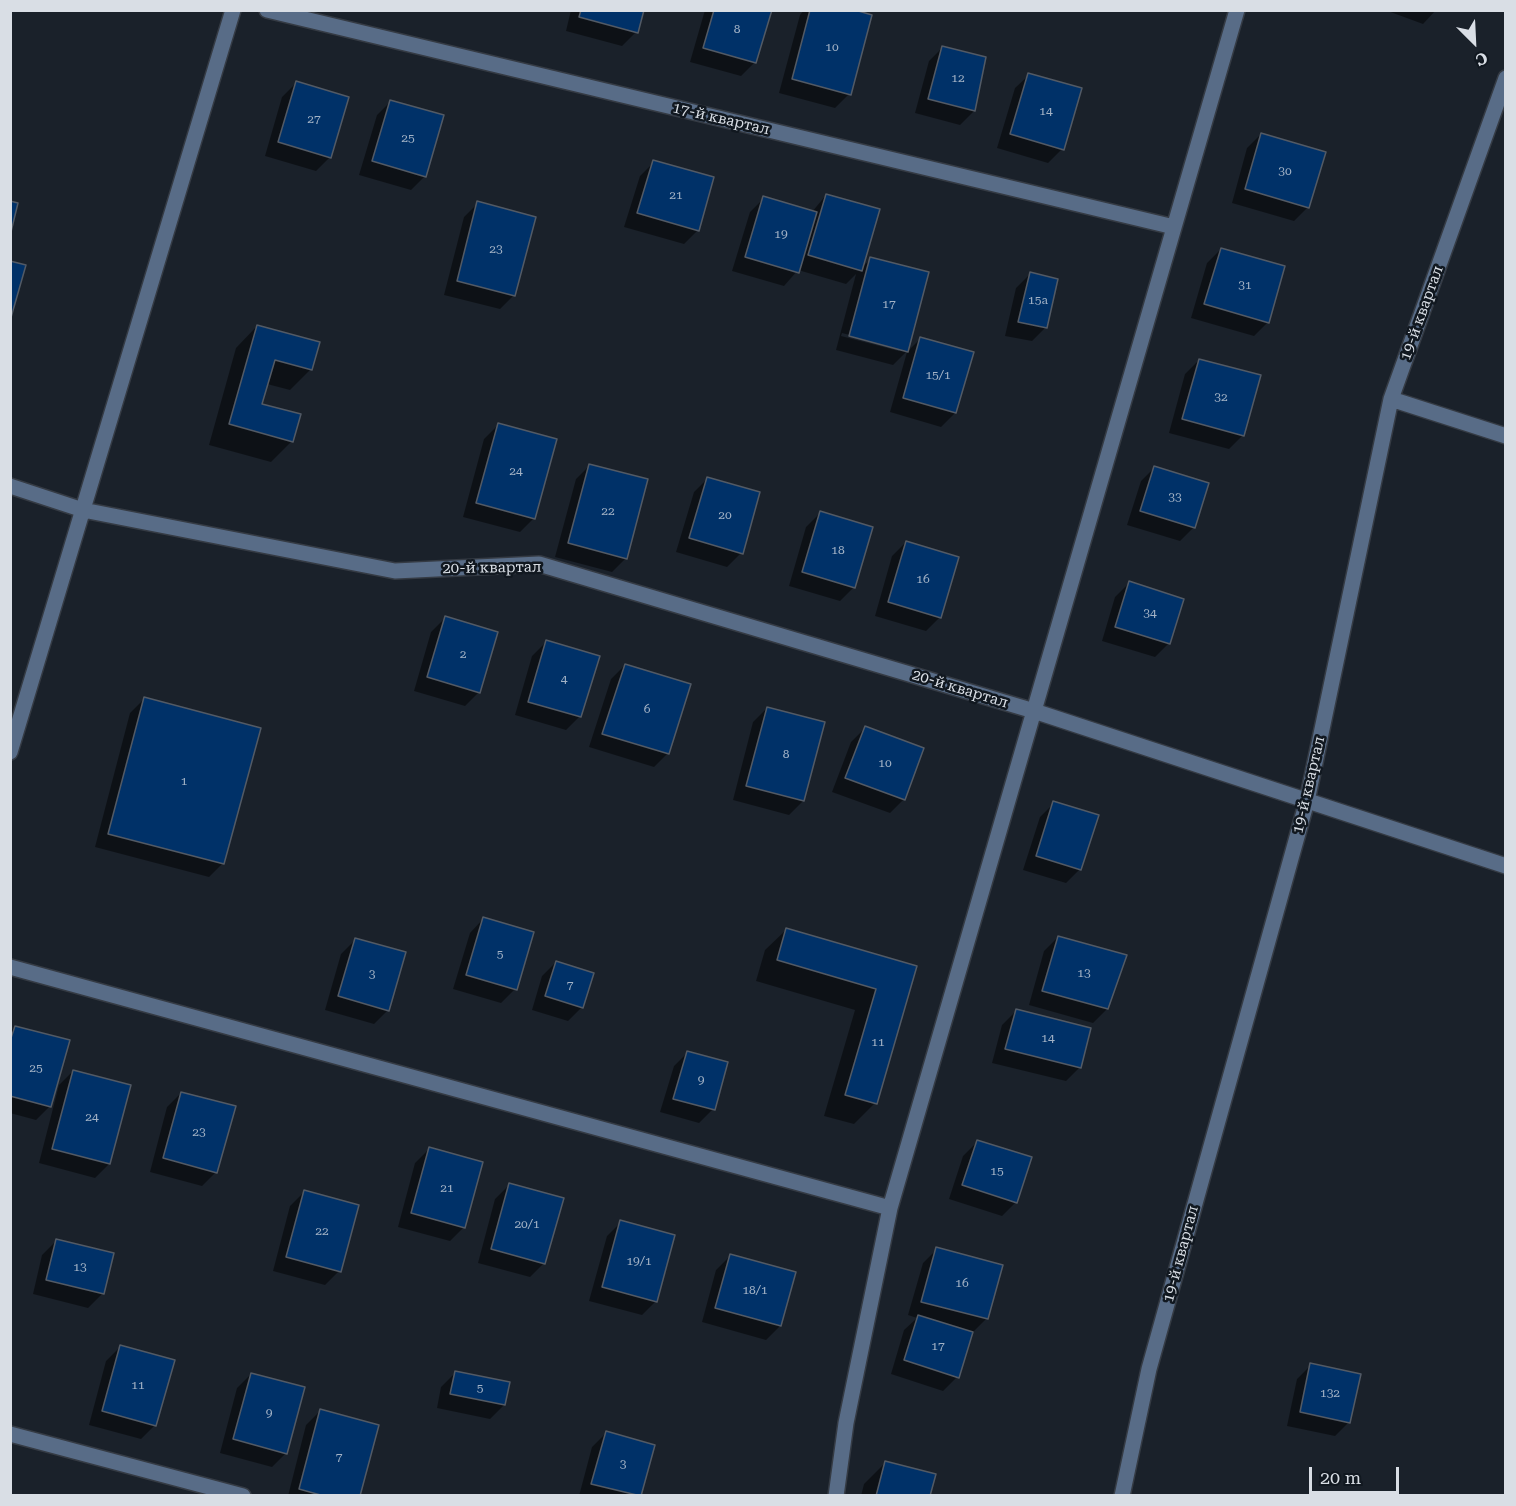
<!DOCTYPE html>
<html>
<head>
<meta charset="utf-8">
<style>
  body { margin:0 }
  #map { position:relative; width:1516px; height:1506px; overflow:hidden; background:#1a212a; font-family:"Roboto Serif",serif }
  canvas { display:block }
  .frame { position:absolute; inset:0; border:12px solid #d9dee5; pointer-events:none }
  .north { position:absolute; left:1444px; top:12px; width:60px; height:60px; -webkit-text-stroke:4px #111820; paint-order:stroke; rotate:156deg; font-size:16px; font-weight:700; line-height:24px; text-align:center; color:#d9dee5 }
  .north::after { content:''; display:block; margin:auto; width:21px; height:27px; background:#d9dee5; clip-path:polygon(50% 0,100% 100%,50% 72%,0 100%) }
  .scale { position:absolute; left:1309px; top:1467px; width:90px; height:27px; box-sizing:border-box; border:3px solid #d9dee5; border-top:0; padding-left:8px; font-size:18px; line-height:21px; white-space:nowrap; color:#d9dee5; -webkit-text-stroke:4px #111820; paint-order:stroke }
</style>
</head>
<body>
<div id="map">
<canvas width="1516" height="1506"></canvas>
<div class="frame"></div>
<div class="north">С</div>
<div class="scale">20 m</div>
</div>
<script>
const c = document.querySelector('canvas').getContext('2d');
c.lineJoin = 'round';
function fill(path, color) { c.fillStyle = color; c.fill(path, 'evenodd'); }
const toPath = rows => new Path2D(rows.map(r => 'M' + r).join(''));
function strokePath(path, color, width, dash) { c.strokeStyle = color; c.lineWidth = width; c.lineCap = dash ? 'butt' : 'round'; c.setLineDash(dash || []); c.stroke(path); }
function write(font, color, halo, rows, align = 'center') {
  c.font = font + ' "Roboto Serif",serif'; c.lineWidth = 5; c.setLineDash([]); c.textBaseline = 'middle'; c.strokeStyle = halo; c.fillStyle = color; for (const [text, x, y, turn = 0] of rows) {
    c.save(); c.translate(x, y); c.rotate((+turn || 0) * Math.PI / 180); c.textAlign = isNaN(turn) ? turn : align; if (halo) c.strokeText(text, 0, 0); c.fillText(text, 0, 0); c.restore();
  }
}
const shadow = toPath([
  [571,10,642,10,636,32,622,46,566,31],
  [705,10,770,10,755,62,741,76,690,62],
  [804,10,849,10,849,94,835,108,779,93,800,15],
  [1385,10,1436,10,1423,24],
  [943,47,984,58,974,111,960,125,915,113,929,61],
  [1029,75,1062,149,1048,163,997,148,1015,88],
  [296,83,330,157,316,171,265,156,282,97],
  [391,101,425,176,411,190,359,175,377,115],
  [1261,134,1308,207,1294,221,1232,203,1247,148],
  [654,162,698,230,684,244,624,227,640,176],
  [826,195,861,268,871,259,907,351,893,365,836,350,856,274,846,284,798,270,784,286,732,271,750,212,764,198,812,212],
  [842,333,899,348,899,351,841,336],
  [478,203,514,295,500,309,444,295,464,217],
  [1221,249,1268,322,1254,336,1191,318,1207,263],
  [1030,274,1046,327,1032,341,1005,336,1016,288],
  [257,326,311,369,290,390,267,384,261,405,292,441,271,462,209,445,236,348],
  [921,338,955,413,941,427,890,412,907,352],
  [1199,360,1243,435,1229,449,1169,433,1185,374],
  [498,425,534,518,520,532,463,517,484,439],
  [590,465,626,558,612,572,555,557,576,479],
  [1155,467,1194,527,1180,541,1127,525,1141,481],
  [708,478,741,553,727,567,676,552,694,492],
  [820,513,854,587,840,601,789,586,806,527],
  [906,542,940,617,926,631,875,616,892,556],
  [1129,583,1169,643,1155,657,1102,641,1115,597],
  [445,618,479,692,465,706,414,691,431,632],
  [546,642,580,716,566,730,515,715,532,656],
  [625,665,668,753,654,767,589,747,611,679],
  [144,699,223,863,209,877,95,847,130,713],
  [767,708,803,801,789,815,733,800,753,722],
  [865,728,904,799,890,813,832,792,851,742],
  [1054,803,1080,869,1066,883,1023,870,1040,817],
  [483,919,515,989,501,1003,453,989,470,933],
  [787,929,916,967,875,1103,854,1124,824,1116,855,1010,756,981,765,950],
  [1058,937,1107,1009,1093,1023,1029,1005,1044,951],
  [355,940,388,1010,374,1024,325,1010,341,954],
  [556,962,582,1007,568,1021,532,1010,542,976],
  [1016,1011,1080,1067,1066,1081,992,1063,1002,1025],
  [15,1027,50,1106,36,1120,10,1113,10,1032],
  [688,1052,713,1109,699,1123,660,1112,674,1066],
  [73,1071,109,1164,95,1178,39,1163,59,1085],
  [181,1093,216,1172,202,1186,150,1172,167,1107],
  [977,1142,1016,1202,1002,1216,949,1199,963,1156],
  [429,1149,464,1227,450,1241,398,1227,415,1163],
  [509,1185,544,1263,530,1277,478,1263,495,1199],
  [304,1192,339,1271,325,1285,273,1271,290,1206],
  [621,1222,656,1301,642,1315,589,1301,607,1236],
  [56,1241,102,1294,88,1308,33,1294,42,1255],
  [937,1249,1001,1266,986,1319,972,1333,957,1377,943,1391,891,1374,904,1330,917,1318,908,1315,923,1263],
  [730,1256,780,1326,766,1340,702,1322,716,1270],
  [120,1347,155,1425,141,1439,89,1425,106,1361],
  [1311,1365,1349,1422,1335,1436,1287,1426,1297,1379],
  [455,1373,504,1405,490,1419,437,1408,441,1387],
  [251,1374,286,1453,272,1467,220,1453,237,1388],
  [320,1411,359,1496,288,1496,306,1425],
  [606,1433,640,1496,579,1496,592,1447],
  [885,1463,929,1496,861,1496,864,1484]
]);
const building = toPath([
  [581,10,644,10,638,33,579,17,581,10],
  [714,10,772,10,756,63,703,48,714,10],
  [810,10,855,10,872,15,851,95,792,79,810,10],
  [942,46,986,57,975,111,928,99,942,46],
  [1028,73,1082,88,1064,150,1010,134,1028,73],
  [296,81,349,97,331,158,278,142,296,81],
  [390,100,444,115,426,177,372,161,390,100],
  [1261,133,1326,152,1309,208,1245,189,1261,133],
  [653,160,714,177,699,231,637,213,653,160],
  [826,194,880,209,862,271,808,255,826,194],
  [763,196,817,212,799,273,745,257,763,196],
  [10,201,18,203,10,236,10,201],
  [477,201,536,217,515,296,457,281,477,201],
  [1221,248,1285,266,1269,323,1204,304,1221,248],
  [870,257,929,272,908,352,849,336,870,257],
  [10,261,26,265,10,321,10,261],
  [1030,272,1058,279,1047,328,1018,322,1030,272],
  [257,325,320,342,312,370,275,360,262,404,301,414,293,442,229,424,257,325],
  [920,337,974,352,956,413,903,398,920,337],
  [1199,359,1261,375,1244,436,1182,419,1199,359],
  [498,423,557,439,535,519,476,503,498,423],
  [589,464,648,479,627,559,568,543,589,464],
  [1154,466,1209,483,1195,528,1140,511,1154,466],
  [707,477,760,492,743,554,689,538,707,477],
  [820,511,873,527,855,588,802,572,820,511],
  [906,541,959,557,941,618,888,602,906,541],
  [1129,581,1184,599,1170,644,1115,627,1129,581],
  [445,616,498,632,480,693,427,677,445,616],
  [546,640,600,656,581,717,528,702,546,640],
  [625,664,691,684,669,754,602,734,625,664],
  [144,697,261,728,224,864,108,834,144,697],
  [767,707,825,722,804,801,746,786,767,707],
  [865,726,924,748,905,800,845,778,865,726],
  [1053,801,1099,815,1081,870,1036,856,1053,801],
  [483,917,534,932,517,990,466,975,483,917],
  [786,928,917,966,877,1104,845,1095,876,989,777,960,786,928],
  [1058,936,1127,955,1108,1009,1042,991,1058,936],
  [355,938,406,952,389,1011,338,996,355,938],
  [556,961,594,973,583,1008,545,996,556,961],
  [1016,1009,1091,1028,1081,1068,1005,1049,1016,1009],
  [15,1026,70,1040,51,1107,10,1096,10,1041,15,1026],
  [687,1051,728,1062,715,1110,673,1099,687,1051],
  [73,1070,131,1085,110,1164,52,1149,73,1070],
  [181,1092,236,1106,217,1173,163,1158,181,1092],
  [977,1140,1032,1157,1017,1203,962,1185,977,1140],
  [429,1147,483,1162,465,1228,411,1213,429,1147],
  [509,1183,564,1198,545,1264,491,1249,509,1183],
  [304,1190,359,1205,341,1272,286,1257,304,1190],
  [620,1220,675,1235,657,1302,602,1287,620,1220],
  [56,1239,114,1253,104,1294,46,1280,56,1239],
  [936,1247,1003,1265,988,1319,921,1302,936,1247],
  [730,1254,796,1272,781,1326,715,1308,730,1254],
  [918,1315,973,1332,959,1378,904,1360,918,1315],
  [120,1345,175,1360,156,1426,102,1411,120,1345],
  [1310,1363,1361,1374,1350,1423,1300,1412,1310,1363],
  [455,1371,510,1382,505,1405,450,1394,455,1371],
  [251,1373,305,1387,287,1454,233,1439,251,1373],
  [320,1409,379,1425,360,1496,324,1496,299,1489,320,1409],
  [606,1431,655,1445,641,1496,591,1484,606,1431],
  [885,1461,936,1474,930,1496,876,1496,885,1461]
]);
const minor = toPath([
  [267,10,1174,227],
  [1391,399,1506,436],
  [10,486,83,510,395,571,539,564,1034,711,1506,866],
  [10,752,233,10],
  [10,967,890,1208,846,1423,836,1496],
  [890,1208,1237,10],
  [10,1434,243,1496],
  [1122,1496,1149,1369,1307,801,1391,399,1506,78]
]);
const numberNames = [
  ["8",737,29],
  ["10",832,47],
  ["12",958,78],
  ["14",1046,111],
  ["27",314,119],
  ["25",408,138],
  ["30",1285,171],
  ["21",676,195],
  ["19",781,234],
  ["23",496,249],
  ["31",1245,285],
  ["15а",1038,300],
  ["17",889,304],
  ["15/1",938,375],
  ["32",1221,397],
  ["24",516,471],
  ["33",1175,497],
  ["22",608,511],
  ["20",725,515],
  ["18",838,550],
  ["16",923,579],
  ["34",1150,613],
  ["2",463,654],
  ["4",564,679],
  ["6",647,709],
  ["8",786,754],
  ["10",885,763],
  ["1",184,781],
  ["5",500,954],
  ["13",1084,973],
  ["3",372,974],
  ["7",570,985],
  ["14",1048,1038],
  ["11",878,1042],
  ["25",36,1068],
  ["9",701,1080],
  ["24",92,1117],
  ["23",199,1132],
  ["15",997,1171],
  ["21",447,1188],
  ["20/1",527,1224],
  ["22",322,1231],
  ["19/1",639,1261],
  ["13",80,1267],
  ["16",962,1283],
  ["18/1",755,1290],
  ["17",938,1346],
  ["11",138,1385],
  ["5",480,1388],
  ["132",1330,1393],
  ["9",269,1413],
  ["7",339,1457],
  ["3",623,1464]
];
const streetNames = [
  ["17-й квартал",721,119,13],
  ["19-й квартал",1422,313,-70],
  ["20-й квартал",492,568,-1],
  ["20-й квартал",960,689,17],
  ["19-й квартал",1309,785,-77],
  ["19-й квартал",1181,1254,-75]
];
fill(shadow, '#0007');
fill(building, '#003168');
strokePath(building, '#525a65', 1.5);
strokePath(minor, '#353b44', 18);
strokePath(minor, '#586c87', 15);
write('12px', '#a3b3c6', null, numberNames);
write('15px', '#d9dee5', '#111820', streetNames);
</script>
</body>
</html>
